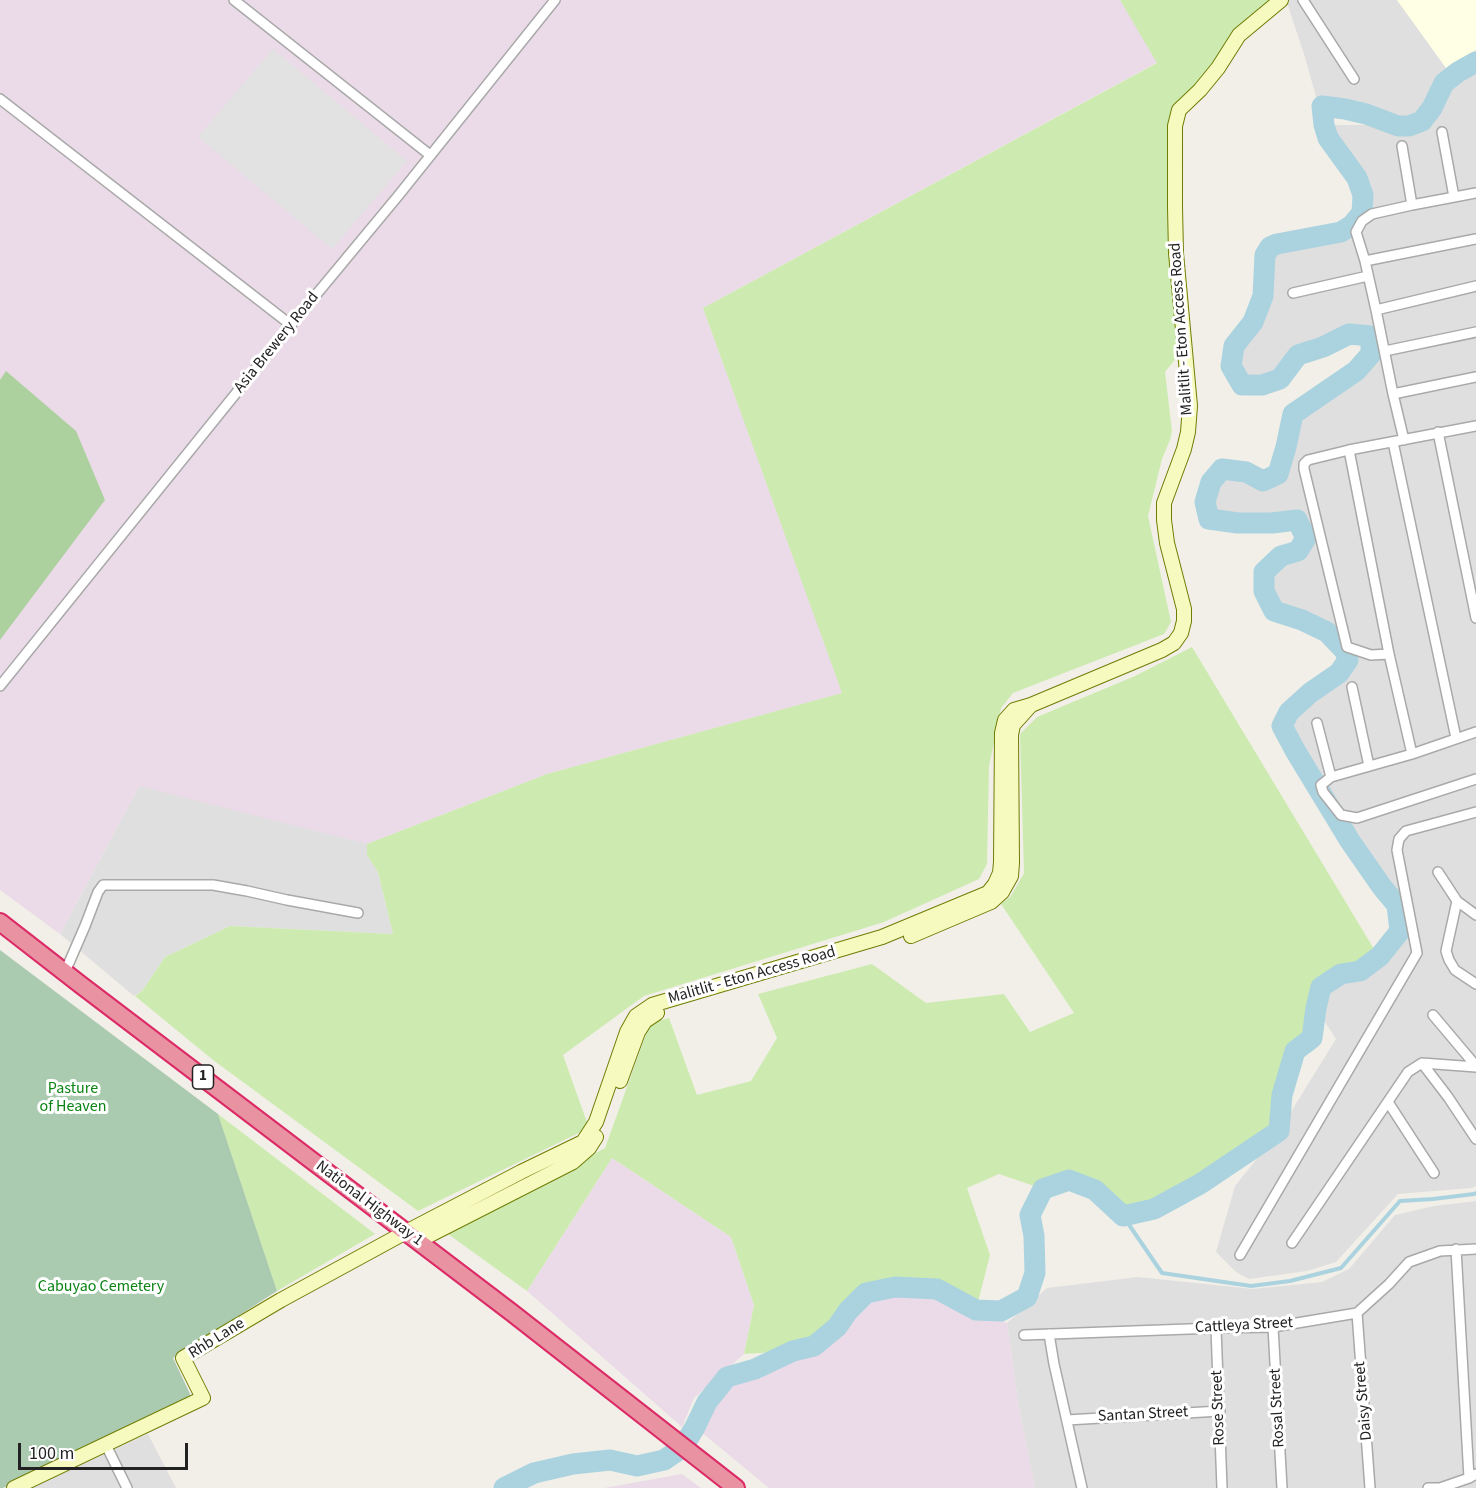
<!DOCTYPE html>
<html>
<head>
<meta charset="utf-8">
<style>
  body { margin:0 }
  #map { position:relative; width:1476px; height:1488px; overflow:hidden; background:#f2efe9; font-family:"Source Sans 3",sans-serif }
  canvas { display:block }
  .scale { position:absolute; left:18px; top:1443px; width:170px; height:27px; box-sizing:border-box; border:3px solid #222; border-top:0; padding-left:8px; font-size:18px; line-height:21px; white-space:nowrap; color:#222; -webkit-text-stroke:4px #fff; paint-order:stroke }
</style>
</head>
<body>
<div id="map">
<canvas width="1476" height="1488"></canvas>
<div class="scale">100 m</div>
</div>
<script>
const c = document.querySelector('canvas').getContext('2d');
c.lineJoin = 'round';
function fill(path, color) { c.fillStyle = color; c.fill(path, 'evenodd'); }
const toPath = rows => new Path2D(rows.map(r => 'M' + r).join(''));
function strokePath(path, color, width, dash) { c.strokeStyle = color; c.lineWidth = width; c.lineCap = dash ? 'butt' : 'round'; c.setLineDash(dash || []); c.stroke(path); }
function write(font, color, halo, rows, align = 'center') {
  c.font = font + ' "Source Sans 3",sans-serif'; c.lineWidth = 6; c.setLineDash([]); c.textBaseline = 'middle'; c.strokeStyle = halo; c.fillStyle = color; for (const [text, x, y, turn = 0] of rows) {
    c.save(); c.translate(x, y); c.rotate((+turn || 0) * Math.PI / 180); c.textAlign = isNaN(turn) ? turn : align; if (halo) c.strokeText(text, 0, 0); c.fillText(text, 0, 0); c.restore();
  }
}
const residential = toPath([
  [1286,0,1397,0,1446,67,1476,50,1476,1186,1472,1188,1398,1194,1336,1262,1307,1271,1249,1279,1236,1272,1216,1252,1235,1186,1279,1131,1336,1039,1316,1008,1321,987,1341,974,1360,971,1380,956,1400,930,1397,905,1382,887,1350,841,1282,726,1289,712,1310,693,1339,673,1348,660,1345,651,1327,632,1302,620,1274,611,1264,591,1264,572,1281,556,1298,551,1306,538,1297,521,1272,523,1238,523,1209,519,1205,502,1211,482,1222,469,1246,472,1263,481,1278,474,1286,447,1293,414,1356,371,1371,354,1371,336,1349,334,1323,347,1298,355,1280,379,1262,385,1242,385,1231,366,1234,346,1253,322,1263,296,1265,255,1270,247,1277,244,1341,232,1352,225,1362,213,1363,195,1357,178,1324,125,1304,54],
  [1322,106,1345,109,1366,114,1396,125,1324,125],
  [139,786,368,819,367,855,378,872,393,934,230,926,165,957,142,991,134,996,60,934],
  [1476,1201,1476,1488,1035,1488,1019,1409,1007,1323,1047,1288,1138,1277,1253,1289,1322,1282,1349,1269,1395,1215,1434,1206],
  [148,1434,176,1488,31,1488]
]);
const industrial = toPath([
  [0,0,1120,0,1158,62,703,308,843,693,547,774,367,844,139,786,60,934,0,890],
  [612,1158,731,1237,754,1305,744,1354,694,1398,682,1427,527,1291],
  [895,1287,937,1289,976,1310,1007,1323,1019,1409,1035,1488,769,1488,695,1427,707,1402,727,1377,755,1369,793,1351,814,1346,837,1328,848,1311,866,1293],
  [682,1474,701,1488,604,1488]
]);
const education = toPath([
  [1397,0,1476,0,1476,50,1446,68]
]);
const grass = toPath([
  [1120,0,1276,0,1216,67,1173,108,1169,145,1167,196,1178,356,1165,372,1172,431,1170,440,1162,459,1148,516,1171,622,1164,634,1013,693,1001,708,989,766,987,864,979,879,884,922,644,996,563,1055,589,1128,418,1211,213,1060,135,996,142,991,165,957,230,926,393,934,378,872,367,855,367,844,547,774,842,693,703,308,1157,63],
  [1192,647,1377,954,1360,971,1341,974,1321,987,1316,1008,1312,1038,1295,1051,1282,1094,1279,1131,1200,1184,1154,1209,1123,1216,1095,1190,1069,1180,1043,1189,999,1174,967,1188,990,1255,976,1310,937,1289,895,1287,866,1293,848,1311,837,1327,814,1346,793,1351,744,1354,754,1305,731,1237,612,1158,527,1291,448,1234,605,1148,650,1023,669,1018,697,1095,751,1081,777,1038,758,994,872,964,926,1003,1004,994,1030,1032,1074,1013,1001,904,1011,896,1024,873,1020,734,1037,717,1135,676],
  [218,1114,375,1234,277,1291]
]);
const forest = toPath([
  [6,371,76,431,105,500,0,640,0,380]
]);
const cemetery = toPath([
  [0,950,218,1114,277,1291,173,1358,190,1394,189,1400,3,1488,0,1488]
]);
const parking = toPath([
  [273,49,407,161,332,249,198,137]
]);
const stream = toPath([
  [1123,1216,1162,1273,1251,1286,1290,1281,1341,1268,1400,1201,1433,1199,1474,1194,1476,1193]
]);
const river = toPath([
  [504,1488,534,1473,573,1464,610,1460,637,1466,664,1460,683,1447,695,1427,707,1402,727,1377,755,1369,793,1351,814,1346,837,1327,848,1311,866,1293,895,1287,937,1289,976,1310,1001,1311,1027,1297,1035,1273,1034,1236,1030,1215,1043,1189,1069,1180,1095,1190,1123,1216,1154,1209,1200,1184,1279,1131,1282,1095,1295,1051,1312,1038,1316,1008,1321,987,1341,974,1360,971,1380,956,1400,931,1397,905,1382,887,1350,841,1296,752,1282,726,1289,712,1310,693,1339,673,1348,660,1345,651,1327,632,1302,620,1274,611,1264,591,1264,572,1281,556,1298,551,1306,538,1297,520,1272,523,1238,523,1209,519,1205,502,1211,482,1222,469,1246,472,1263,481,1278,474,1286,447,1293,414,1356,371,1371,354,1371,336,1349,334,1323,347,1298,355,1280,379,1262,385,1242,385,1231,366,1234,346,1253,322,1263,296,1265,255,1270,247,1277,244,1341,232,1352,225,1362,213,1363,195,1357,178,1328,138,1324,125,1322,106,1345,109,1366,114,1398,126,1409,126,1422,121,1432,108,1444,83,1458,72,1476,62]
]);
const street = toPath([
  [234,0,430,155],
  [1303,0,1354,79],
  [0,99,291,325],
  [1442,132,1454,197],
  [1402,146,1412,205],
  [1365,261,1476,239],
  [1293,293,1368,276],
  [1376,310,1476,286],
  [1385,351,1476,332],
  [1393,394,1476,377],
  [1438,432,1476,618],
  [1404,440,1393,394,1376,310,1365,261,1356,232,1362,221,1372,214,1412,205,1476,193],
  [1393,442,1456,738],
  [1349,450,1389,654,1412,754],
  [1389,654,1371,655,1347,647,1304,469,1304,464,1308,460,1349,450,1476,426],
  [0,686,291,325,398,196,555,0],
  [1352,687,1369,766],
  [1317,723,1331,777],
  [1476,732,1412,754,1331,777,1321,785,1323,792,1341,815,1357,818,1476,779],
  [1438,872,1457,901,1476,915],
  [1457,901,1446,951,1449,960,1455,970,1476,984],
  [65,972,85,926,98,892,103,885,213,885,247,891,287,900,358,913],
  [1433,1015,1476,1066],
  [1422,1063,1448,1097,1476,1139],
  [1388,1102,1434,1173],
  [1292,1243,1408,1072,1422,1063,1476,1067],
  [1456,1249,1469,1478],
  [1240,1255,1417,953,1397,850,1399,839,1406,831,1476,812],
  [1357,1313,1370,1488],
  [1273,1327,1282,1488],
  [1216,1328,1222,1488],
  [1049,1334,1054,1364,1082,1488],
  [1024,1335,1216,1328,1273,1327,1357,1313,1389,1284,1409,1262,1440,1251,1476,1249],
  [1067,1420,1220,1411],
  [106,1445,127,1488],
  [1428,1488,1440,1488,1469,1478,1476,1474]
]);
const secondary = toPath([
  [911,936,991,902,1002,892,1011,876,1012,863,1011,735,1013,725,1031,705],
  [620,1081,638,1032,645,1021,657,1013],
  [418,1241,573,1162,589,1148,596,1137],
  [14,1488,203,1398,183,1358,281,1300,406,1232,521,1172,583,1142,596,1122,627,1032,636,1016,652,1005,882,937,988,893,995,884,1000,873,1001,862,1002,733,1005,720,1014,710,1031,705,1162,650,1174,643,1181,633,1184,621,1184,609,1167,543,1164,520,1164,503,1184,449,1188,432,1190,406,1176,253,1175,207,1175,126,1179,110,1200,90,1218,68,1239,35,1281,0]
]);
const highway = toPath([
  [0,922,81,985,511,1312,736,1488]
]);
const shields = [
  [203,1077,21]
];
const shieldNames = [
  ["1",203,1077]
];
const streetNames = [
  ["Malitlit - Eton Access Road",1182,329,-94],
  ["Asia Brewery Road",277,343,-51],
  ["Malitlit - Eton Access Road",752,976,-16],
  ["National Highway 1",369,1204,37],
  ["Cattleya Street",1244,1326,-3],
  ["Rhb Lane",217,1339,-32],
  ["Daisy Street",1364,1401,-95],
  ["Rose Street",1219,1408,-92],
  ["Rosal Street",1278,1408,-93],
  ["Santan Street",1143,1415,-3]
];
const parkNames = [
  ["Pasture",73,1089],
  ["of Heaven",73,1107],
  ["Cabuyao Cemetery",101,1287]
];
fill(residential, '#e0dfdf');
fill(industrial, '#ebdbe8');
fill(education, '#ffffe5');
fill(grass, '#cdebb0');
fill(forest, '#add19e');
fill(cemetery, '#aacbaf');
fill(parking, '#e2e2e2');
strokePath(stream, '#aad3df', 4);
strokePath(river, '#aad3df', 21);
strokePath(street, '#a9a9a9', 12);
strokePath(secondary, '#707d05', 16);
strokePath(highway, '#dc2a67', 20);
strokePath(street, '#fff', 9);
strokePath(secondary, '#f7fabf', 14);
strokePath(highway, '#e892a2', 16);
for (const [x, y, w] of shields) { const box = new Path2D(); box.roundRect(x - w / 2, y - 12, w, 24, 4.5); c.fillStyle = '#fff'; c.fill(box); strokePath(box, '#222', 1.5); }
write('bold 15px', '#222', null, shieldNames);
write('16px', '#222', '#fff', streetNames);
write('16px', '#0c8416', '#fff', parkNames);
</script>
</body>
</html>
